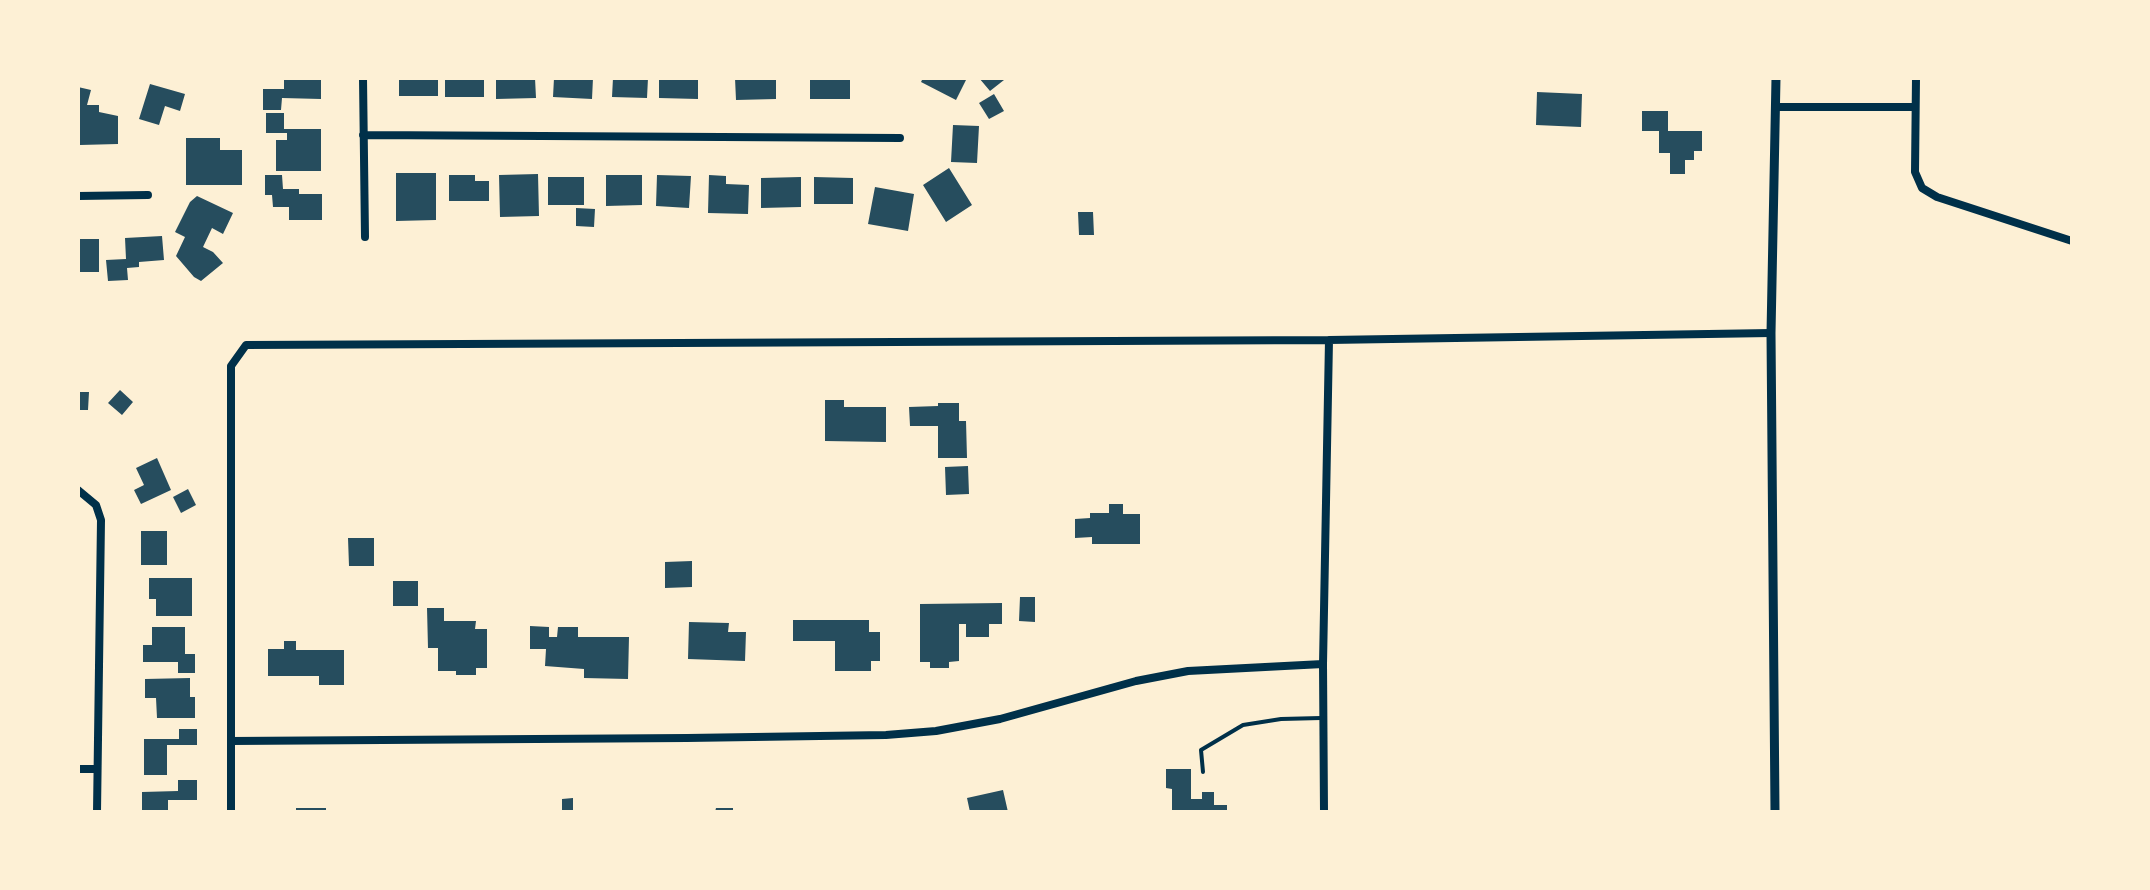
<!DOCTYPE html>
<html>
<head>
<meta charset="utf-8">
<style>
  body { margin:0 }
  #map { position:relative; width:2150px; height:890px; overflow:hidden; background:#fdf0d5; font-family:Commissioner,sans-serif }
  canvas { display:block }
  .frame { position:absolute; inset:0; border:80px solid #fdf0d5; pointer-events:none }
</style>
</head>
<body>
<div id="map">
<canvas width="2150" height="890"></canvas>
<div class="frame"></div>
</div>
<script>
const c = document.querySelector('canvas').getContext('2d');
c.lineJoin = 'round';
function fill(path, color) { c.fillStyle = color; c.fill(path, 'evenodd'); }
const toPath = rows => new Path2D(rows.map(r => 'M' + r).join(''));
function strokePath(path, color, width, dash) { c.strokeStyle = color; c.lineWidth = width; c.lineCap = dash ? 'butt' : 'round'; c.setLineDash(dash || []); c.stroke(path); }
const building = toPath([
  [284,78,321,78,321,99,282,98,281,110,263,110,263,89,284,89],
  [399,78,438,78,438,96,399,96],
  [445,78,484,78,484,97,445,97],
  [496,78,535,78,536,98,496,99],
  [554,78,593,78,592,99,553,97],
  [613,78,648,78,647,98,612,97],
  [659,78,698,78,698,99,659,98],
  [735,78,776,78,776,99,736,100],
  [810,78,850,78,850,99,810,99],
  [923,78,967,78,956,100,921,82],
  [979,78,1002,78,1004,80,990,91],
  [150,84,185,94,180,111,165,106,159,125,139,119],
  [78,87,91,90,87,105,99,105,99,112,118,116,118,144,80,145],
  [1537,92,1582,94,1581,127,1536,125],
  [994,94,1004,111,989,119,979,103],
  [1642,111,1668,111,1668,131,1702,131,1702,151,1694,151,1694,160,1685,160,1685,174,1670,174,1670,153,1659,153,1659,131,1642,131],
  [266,113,284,113,284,129,321,129,321,171,276,171,276,140,287,140,287,133,266,133],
  [953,125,979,126,977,163,951,162],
  [186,138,220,138,220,150,242,150,242,185,186,185],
  [949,168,972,205,946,222,923,185],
  [396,173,436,173,436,220,396,221],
  [538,174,539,216,500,217,499,175],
  [265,175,282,175,283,189,299,189,299,194,322,194,322,220,289,220,289,207,273,207,272,195,265,195],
  [449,175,475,175,475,181,489,181,489,201,449,201],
  [606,175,642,175,642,205,606,206],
  [657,175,691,176,689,208,656,206],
  [709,175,726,176,726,184,749,185,748,214,708,213],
  [548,177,584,177,584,205,548,205],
  [801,177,801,207,761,208,761,178],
  [814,177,853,178,853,204,814,204],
  [875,187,914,194,908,231,868,224],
  [197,196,233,213,223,234,212,228,203,247,213,252,223,263,201,281,194,277,176,256,185,237,175,232,190,202],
  [576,208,595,209,594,227,576,226],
  [1078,212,1093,212,1094,235,1079,235],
  [162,236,164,260,139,262,139,267,127,268,128,280,108,281,106,260,126,259,125,238],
  [78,239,99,239,99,272,78,272],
  [120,390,133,402,122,415,108,403],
  [78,392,89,392,88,410,78,410],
  [825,400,844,400,844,407,886,407,886,442,825,441],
  [938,403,959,403,959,421,966,421,967,458,938,458,938,426,910,426,909,407,938,406],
  [157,458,171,490,141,504,134,490,144,485,136,468],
  [968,466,969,494,946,495,945,467],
  [188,489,196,505,181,513,173,497],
  [1109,504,1123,504,1123,514,1140,514,1140,544,1092,544,1092,537,1075,538,1075,519,1090,518,1090,513,1109,513],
  [141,531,167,531,167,565,141,565],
  [348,538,374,538,374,566,349,566],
  [692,561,692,587,665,588,665,562],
  [149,578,192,578,192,616,156,616,156,599,149,599],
  [393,581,418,581,418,606,393,606],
  [1020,597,1035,597,1035,622,1019,621],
  [1002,603,1002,624,989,624,989,637,966,637,966,624,959,624,959,661,949,662,949,668,930,668,930,662,920,662,920,604],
  [427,608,444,608,444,621,476,621,475,629,487,629,487,668,476,668,476,675,456,675,456,671,438,671,438,648,428,648],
  [793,620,869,620,869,632,880,632,880,661,871,661,871,671,835,671,835,641,793,641],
  [689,622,729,623,728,632,746,632,745,661,688,659],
  [530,626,549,627,549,637,557,637,558,627,578,627,578,637,629,637,628,679,584,678,584,669,545,666,546,649,530,649],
  [152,627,185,627,185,654,195,654,195,673,178,673,178,662,143,662,143,645,152,645],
  [284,641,296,641,296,650,344,650,344,685,319,685,319,676,268,676,268,649,284,649],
  [190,678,190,697,195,697,195,718,157,718,156,698,145,698,145,679],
  [179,729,197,729,197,745,167,745,167,775,144,775,144,739,179,739],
  [1166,769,1191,769,1191,799,1202,799,1202,792,1214,792,1214,805,1227,805,1227,812,1172,811,1172,789,1166,788],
  [178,780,197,780,197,800,168,800,168,812,142,812,142,792,178,791],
  [1003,790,1008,812,970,812,967,798],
  [573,798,573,812,562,812,562,799],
  [296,808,326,808,326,812,296,812],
  [716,808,733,808,733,812,715,812]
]);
const service = toPath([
  [1203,772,1201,750,1243,725,1281,719,1321,718]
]);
const minor = toPath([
  [363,78,365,237],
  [1916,78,1915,172,1922,188,1937,197,2072,241],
  [1777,107,1915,107],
  [363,135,900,138],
  [78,196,148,195],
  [78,490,96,505,101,520,97,812],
  [231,741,687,738,886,735,936,731,1000,719,1136,681,1188,671,1323,664],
  [78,769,97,769],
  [231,812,231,366,246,345,1329,340,1771,333],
  [1324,812,1323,664,1329,340]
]);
const tertiary = toPath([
  [1775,812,1771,333,1776,78]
]);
fill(building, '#264d5e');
strokePath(service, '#003049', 4);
strokePath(minor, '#003049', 8);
strokePath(tertiary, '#003049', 9);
</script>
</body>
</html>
